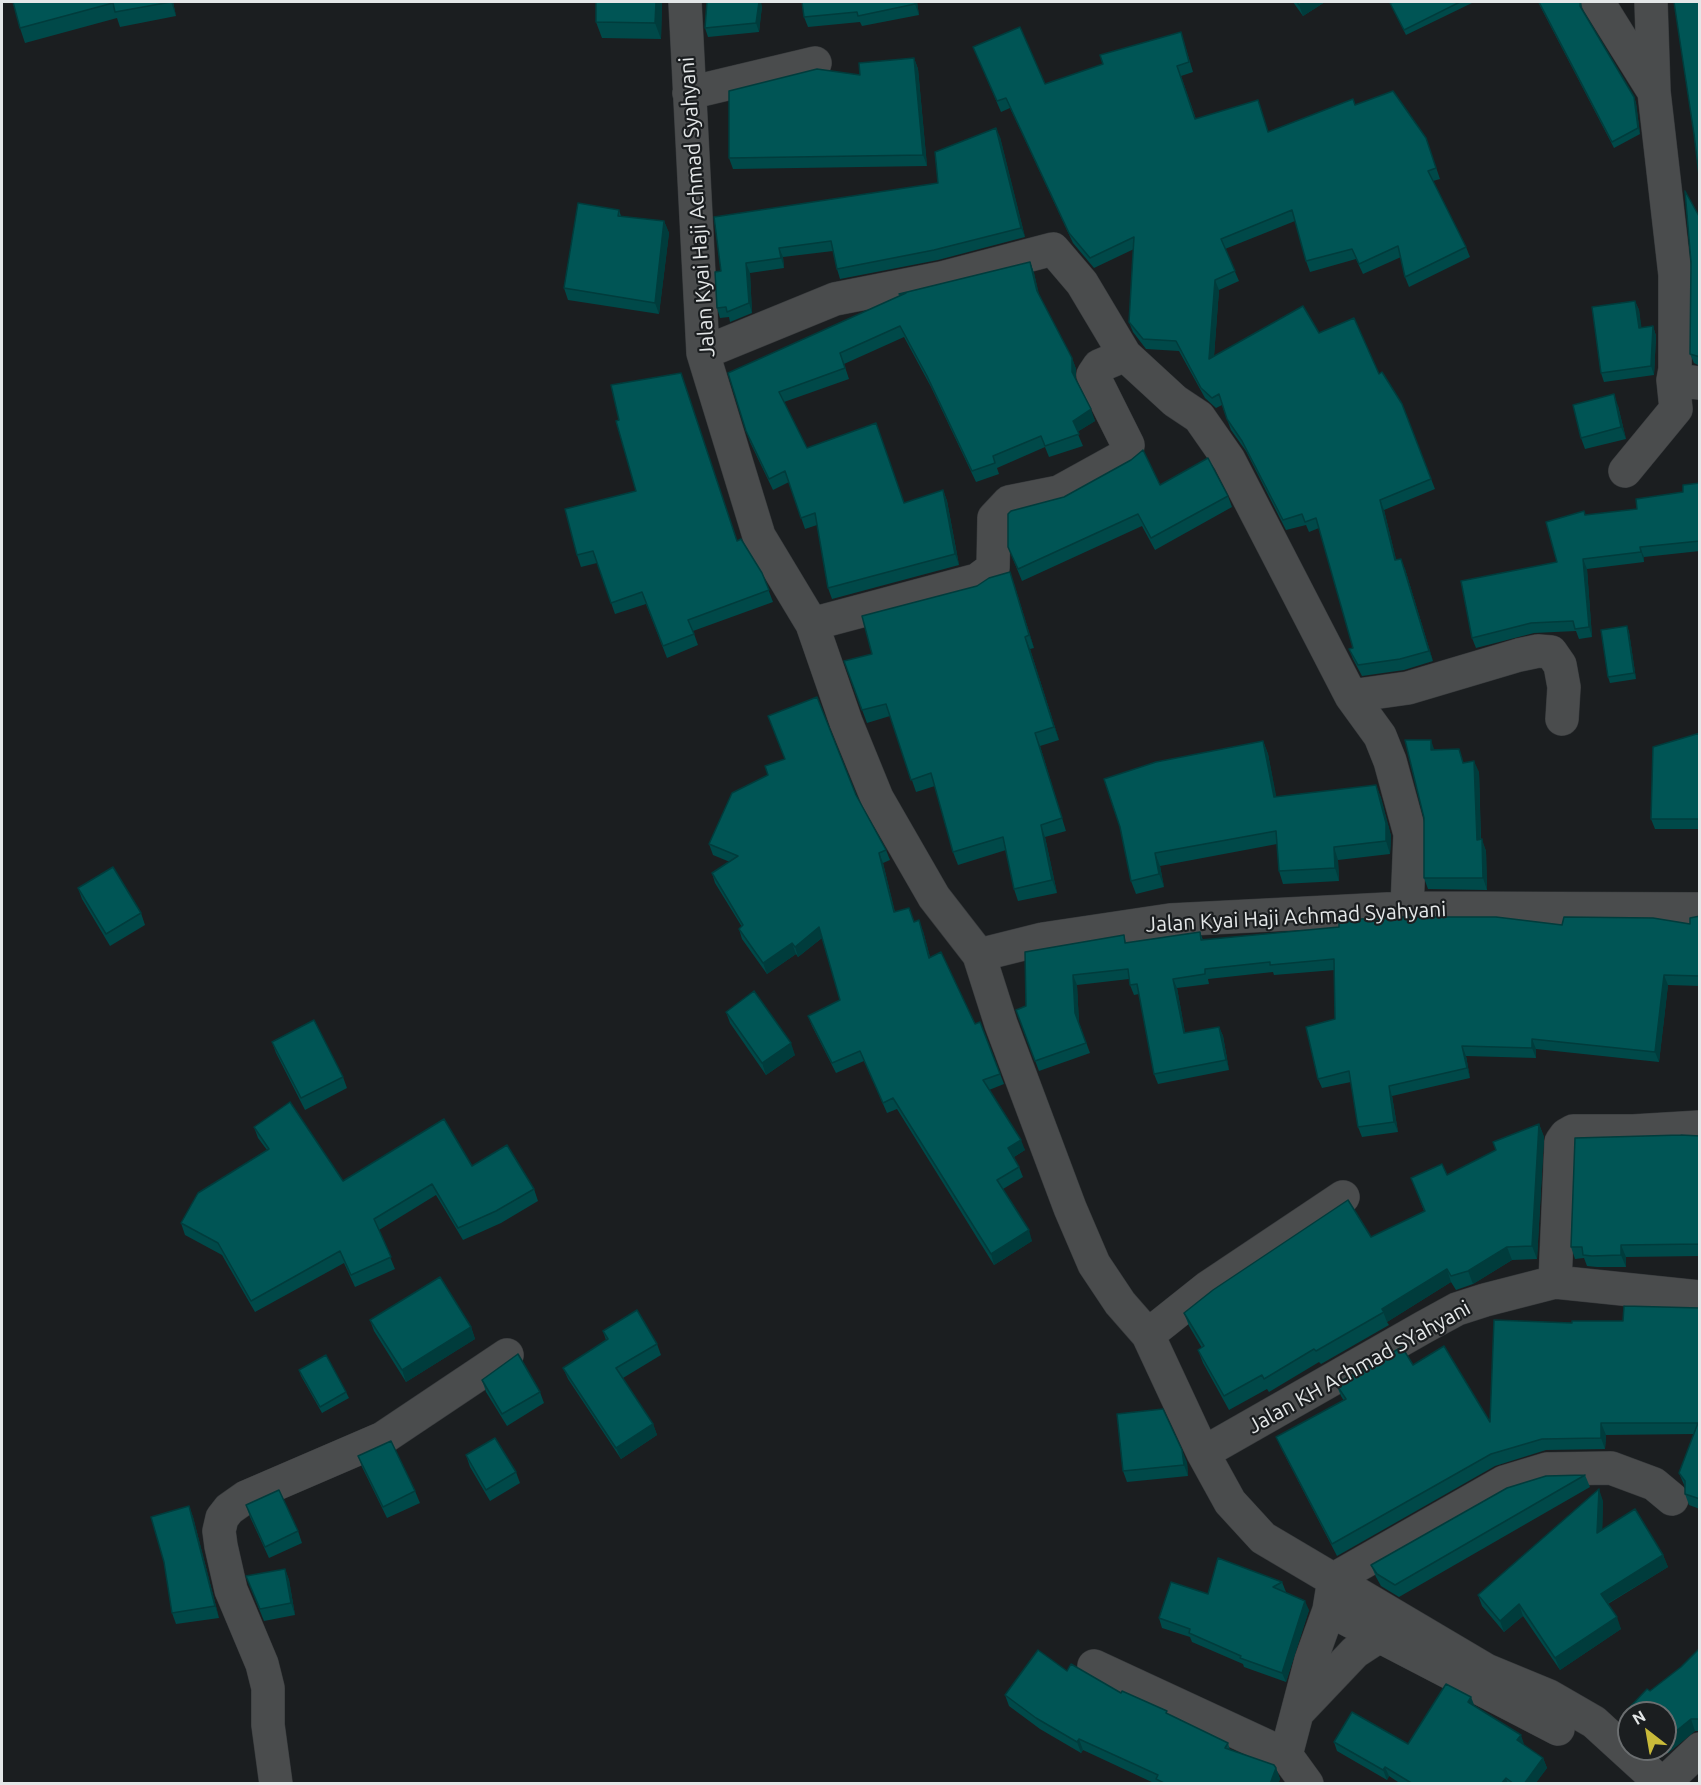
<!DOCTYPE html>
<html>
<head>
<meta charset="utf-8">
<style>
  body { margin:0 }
  #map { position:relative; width:1701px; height:1785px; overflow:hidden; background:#1b1e20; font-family:Ubuntu,sans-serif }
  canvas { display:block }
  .frame { position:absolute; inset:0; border:3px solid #e4e7e8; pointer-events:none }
  .north { position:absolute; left:1617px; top:1701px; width:60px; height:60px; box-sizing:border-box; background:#1b1e20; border:2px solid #6b6e70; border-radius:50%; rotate:329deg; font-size:16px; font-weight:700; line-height:24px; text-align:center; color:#e4e7e8 }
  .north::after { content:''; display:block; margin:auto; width:21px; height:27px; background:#c9ba3a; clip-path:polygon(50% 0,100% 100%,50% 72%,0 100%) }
</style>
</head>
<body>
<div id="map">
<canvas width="1701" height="1785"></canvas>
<div class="frame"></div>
<div class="north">N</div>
</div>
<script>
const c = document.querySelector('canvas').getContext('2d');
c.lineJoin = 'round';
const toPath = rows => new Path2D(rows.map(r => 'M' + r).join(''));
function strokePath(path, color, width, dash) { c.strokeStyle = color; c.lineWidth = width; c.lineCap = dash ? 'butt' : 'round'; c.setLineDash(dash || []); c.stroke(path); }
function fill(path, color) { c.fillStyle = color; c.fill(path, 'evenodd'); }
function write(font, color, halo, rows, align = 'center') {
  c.font = font + ' Ubuntu,sans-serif'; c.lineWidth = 4.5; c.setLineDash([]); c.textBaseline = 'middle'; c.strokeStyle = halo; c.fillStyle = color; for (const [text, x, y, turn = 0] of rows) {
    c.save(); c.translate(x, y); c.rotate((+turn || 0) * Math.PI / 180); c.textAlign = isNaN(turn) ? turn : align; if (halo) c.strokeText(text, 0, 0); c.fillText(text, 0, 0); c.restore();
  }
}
const minor = toPath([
  [685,2,703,353,759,536,812,624,846,722,877,798,934,897,979,955,1043,939,1170,920,1407,908,1700,909],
  [1598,2,1654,92],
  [1651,2,1654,92,1675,275,1675,369,1673,380,1700,383],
  [689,93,815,63],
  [703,353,835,299,942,278,1053,249,1082,283,1125,355,1175,401,1199,417,1229,460,1351,696,1380,736,1390,761,1410,834,1407,908],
  [1625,471,1676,409,1673,380],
  [812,624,977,580,993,568,994,518,1009,502,1059,492,1126,455,1128,445,1093,375,1099,366,1125,355],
  [1351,696,1408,688,1519,655,1538,651,1551,652,1560,665,1564,687,1562,719],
  [979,955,1001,1024,1070,1208,1094,1264,1120,1303,1148,1335,1203,1453,1230,1502,1263,1538,1486,1670,1549,1696,1594,1722,1662,1784],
  [1555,1282,1561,1142,1566,1135,1573,1131,1633,1131,1700,1127],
  [1148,1335,1207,1288,1343,1197],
  [1203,1453,1424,1327,1457,1309,1485,1300,1555,1282,1700,1297],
  [1329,1610,1558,1729],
  [1094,1666,1286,1755,1307,1784],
  [1299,1711,1355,1652,1381,1635],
  [1286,1755,1311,1660,1329,1610,1334,1579,1504,1482,1547,1469,1611,1468,1654,1484,1672,1499],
  [276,1784,268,1725,268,1688,262,1664,231,1590,221,1546,219,1531,222,1518,229,1509,246,1497,383,1438,507,1355],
  [1663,1784,1700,1749]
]);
const wall = toPath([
  [13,2,173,2,176,16,120,27,117,18,25,43,20,28],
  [596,2,662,2,661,39,602,38,596,22],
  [802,2,917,2,919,15,862,26,860,22,808,27,804,17],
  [1293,2,1325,2,1303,16],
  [1394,2,1474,2,1406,35,1390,3],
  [1538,2,1581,2,1582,9,1634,97,1636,103,1640,134,1614,148],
  [762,6,759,32,708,37,705,28],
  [1184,42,1193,72,1181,76,1196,119,1269,132,1355,105,1426,138,1440,179,1433,181,1466,247,1470,257,1409,287,1405,277,1401,257,1363,274,1356,259,1310,272,1306,261,1295,221,1225,249,1239,281,1219,290,1214,356,1319,333,1379,374,1402,404,1435,489,1384,510,1396,560,1405,569,1433,661,1404,670,1362,676,1353,659,1349,649,1353,648,1319,528,1309,532,1306,525,1286,530,1246,451,1231,430,1222,405,1216,408,1205,398,1179,351,1146,349,1133,332,1129,322,1134,249,1094,268,1073,243,1010,108,1001,112,973,47,1045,84],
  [914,58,918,69,927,166,733,169,729,158,860,75],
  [1000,137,1025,237,938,260,840,279,837,269,833,251,783,257,784,268,750,273,752,313,730,322,729,317,720,318,717,308,721,271,938,183],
  [619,210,621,216,664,221,669,233,659,314,568,300,564,288],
  [1700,218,1700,366,1694,363,1690,354],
  [1030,262,1034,273,1039,296,1072,358,1076,369,1076,380,1095,421,1077,432,1083,446,1049,457,1045,447,997,468,999,474,976,482,931,387,904,337,844,364,849,379,784,402,807,448,904,503,943,490,947,501,959,565,832,599,828,588,817,525,805,529,789,482,773,490,750,442,728,373,900,296,899,294],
  [1635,301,1639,310,1641,328,1653,326,1656,336,1654,375,1604,382,1601,373],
  [1618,406,1626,439,1585,449,1581,438],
  [1700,483,1700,551,1644,557,1644,562,1587,569,1592,637,1579,639,1576,631,1534,633,1476,648,1472,638,1557,562,1585,515,1637,509,1683,492],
  [1160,485,1228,496,1232,507,1155,550,1142,526,1022,581,1008,547],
  [565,509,737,540,762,573,773,602,693,631,698,645,667,658,646,604,615,614,597,563,581,567,577,555],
  [1014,584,1034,648,1030,649,1059,740,1040,746,1066,831,1045,837,1057,893,1018,901,1014,889,1006,850,958,865,953,852,935,786,916,792,890,716,867,723,844,661,872,654,977,586],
  [1627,626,1629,632,1636,679,1610,683,1608,677],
  [1700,733,1700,829,1655,829,1651,819],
  [1263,741,1268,754,1276,797,1376,785,1381,798,1391,836,1390,854,1338,860,1339,881,1283,884,1279,871,1277,844,1160,866,1164,887,1136,894,1131,881,1120,827],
  [1435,750,1464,763,1479,772,1481,839,1486,851,1487,890,1428,889,1424,878],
  [768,775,856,795,886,850,890,860,883,863,895,912,914,922,923,931,930,957,975,1024,980,1022,1004,1084,989,1090,1025,1150,1014,1157,1019,1167,1023,1177,1003,1189,1032,1241,994,1265,897,1109,887,1113,864,1061,836,1073,812,1026,808,1016,840,1000,822,938,798,957,796,954,767,974,742,939,739,929,742,927,715,883,712,873,730,862,713,855,709,844],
  [78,888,141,913,145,925,110,946,82,899],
  [1700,916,1700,986,1668,985,1659,1062,1536,1049,1536,1058,1466,1056,1470,1078,1392,1096,1398,1132,1362,1137,1358,1127,1351,1082,1322,1088,1318,1079,1335,1019,1335,970,1274,975,1273,972,1208,979,1209,984,1177,988,1185,1033,1219,1027,1223,1036,1229,1070,1158,1084,1154,1074,1139,994,1134,995,1130,985,1129,979,1077,985,1079,1023,1090,1053,1039,1071,1016,1010,1026,1006,1124,935,1126,943,1200,932,1203,940,1562,925,1690,924],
  [726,1012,795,1055,766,1075,730,1023],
  [272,1042,343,1077,347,1088,305,1110,276,1053],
  [1539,1124,1544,1137,1537,1259,1512,1260,1473,1284,1456,1290,1451,1282,1387,1322,1389,1325,1321,1364,1319,1362,1269,1392,1267,1389,1229,1410,1203,1363,1198,1350,1202,1348,1189,1326,1184,1313,1371,1237,1424,1211,1411,1178,1447,1175,1496,1150],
  [254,1127,343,1181,472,1166,534,1189,538,1201,501,1223,463,1240,436,1195,379,1230,395,1269,355,1287,344,1263,255,1312,222,1255,185,1235,181,1223,267,1150,258,1138],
  [1700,1136,1700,1256,1626,1257,1626,1267,1597,1267,1587,1266,1584,1258,1575,1259,1571,1247],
  [1700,1308,1700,1509,1689,1505,1685,1494,1685,1487,1679,1473,1694,1434,1606,1435,1605,1449,1546,1450,1495,1466,1337,1556,1281,1448,1276,1437,1344,1401,1341,1396,1336,1384,1413,1365,1490,1422,1572,1323,1623,1321],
  [370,1320,471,1327,475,1339,406,1382,374,1331],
  [603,1331,657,1344,661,1355,623,1378,653,1424,657,1435,621,1459,568,1379,563,1368,606,1340],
  [299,1370,346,1392,349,1398,322,1413,301,1376],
  [482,1380,540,1392,544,1403,507,1426,486,1392],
  [466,1455,516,1472,520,1483,490,1501,470,1467],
  [358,1456,415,1491,420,1503,387,1518,362,1467],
  [1187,1462,1188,1476,1127,1482,1123,1471],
  [1585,1475,1590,1487,1399,1597,1381,1586,1376,1577,1371,1565],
  [1603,1501,1602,1530,1663,1555,1668,1567,1608,1604,1621,1629,1560,1670,1523,1616,1504,1632,1482,1606,1478,1595],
  [246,1505,298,1531,302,1543,269,1558,250,1517],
  [189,1506,193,1517,219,1618,176,1624,172,1613,164,1562],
  [285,1569,289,1580,295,1615,264,1621,246,1576],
  [1282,1582,1286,1592,1285,1592,1309,1610,1286,1682,1244,1667,1243,1664,1192,1642,1190,1637,1162,1628,1159,1618,1208,1594],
  [1700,1648,1700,1731,1695,1731,1668,1753,1663,1749,1665,1749,1665,1713,1630,1713,1628,1709,1681,1667],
  [1067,1671,1121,1693,1168,1714,1228,1743,1230,1750,1276,1768,1280,1779,1278,1784,1156,1784,1083,1750,1081,1753,1040,1729,1009,1706,1005,1695],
  [1475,1706,1524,1745,1543,1758,1547,1768,1535,1784,1401,1784,1389,1776,1387,1780,1337,1751,1334,1742,1408,1744]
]);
const shadedWall = toPath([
  [171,2,173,2,176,16],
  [656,2,662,2,661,39,655,23],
  [759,2,761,2,762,6,759,32,756,23],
  [915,2,917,2,919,15,915,4],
  [1304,2,1325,2,1303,16,1299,5],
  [914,58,918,69,927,166,923,155],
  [1634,97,1636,103,1640,134,1638,128],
  [996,128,1000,137,1025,237,1021,228],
  [664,221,669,233,659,314,655,303],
  [779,248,783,257,784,268,781,258],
  [1030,262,1034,273,1041,302,1037,291],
  [746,263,750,273,752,313,749,303],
  [1215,280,1219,290,1213,369,1209,359],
  [1635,301,1639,310,1643,337,1639,328],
  [1653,326,1656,336,1654,375,1651,366],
  [1072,358,1076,369,1076,383,1072,372],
  [1614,394,1618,406,1626,439,1621,427],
  [1091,409,1095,421,1077,432,1073,421],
  [943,490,947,501,959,565,955,554],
  [1380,500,1384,510,1399,571,1395,560],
  [1640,547,1644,557,1644,562,1641,552],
  [1401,559,1405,569,1433,661,1429,651],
  [1583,559,1587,569,1592,637,1589,627],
  [1010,572,1014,584,1034,648,1029,635],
  [1627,626,1629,632,1636,679,1634,673],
  [1025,637,1030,649,1059,740,1054,727],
  [1035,733,1040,746,1066,831,1062,818],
  [1431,740,1435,752,1431,750],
  [1263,741,1268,754,1279,810,1274,797],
  [1474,761,1479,772,1481,851,1477,840],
  [1376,785,1381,798,1391,836,1390,854,1386,841],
  [1041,825,1045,837,1057,893,1052,880],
  [1482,839,1486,851,1487,890,1483,878],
  [1334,847,1338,860,1339,881,1335,868],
  [879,853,883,863,897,923,894,912],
  [1155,853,1160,866,1164,887,1159,874],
  [919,920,923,931,933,968,929,958],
  [819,927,823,937,798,957,795,947],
  [792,943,796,954,767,974,763,963],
  [1073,975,1077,985,1079,1023,1075,1013],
  [1664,975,1668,985,1659,1062,1655,1052],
  [1173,979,1177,988,1187,1043,1184,1033],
  [1219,1027,1223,1036,1229,1070,1226,1060],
  [1532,1039,1536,1049,1536,1058,1532,1048],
  [791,1043,795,1055,766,1075,762,1063],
  [1462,1046,1466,1056,1470,1078,1467,1068],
  [1389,1086,1392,1096,1398,1132,1394,1122],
  [1539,1124,1544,1137,1537,1259,1532,1246],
  [1021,1140,1025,1150,1012,1158,1008,1148],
  [1029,1230,1032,1241,994,1265,991,1254],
  [1621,1245,1626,1257,1626,1267,1621,1255],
  [1507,1247,1512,1260,1473,1284,1468,1271],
  [1447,1269,1451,1282,1387,1322,1382,1309],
  [471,1327,475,1339,406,1382,402,1370],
  [1601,1423,1606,1435,1605,1449,1601,1438],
  [653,1424,657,1435,621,1459,616,1448],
  [1182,1450,1187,1462,1188,1476,1184,1465],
  [1599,1489,1603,1501,1602,1544,1597,1533],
  [189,1506,193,1517,219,1618,215,1606],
  [1663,1555,1668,1567,1605,1605,1601,1594],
  [285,1569,289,1580,295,1615,291,1603],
  [1305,1601,1309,1610,1286,1682,1282,1673],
  [1519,1604,1523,1616,1504,1632,1500,1621],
  [1617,1617,1621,1629,1560,1670,1555,1658],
  [1471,1697,1475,1707,1468,1702],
  [1691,1719,1695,1731,1668,1753,1665,1745,1665,1740],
  [1521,1735,1524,1744,1521,1750,1517,1740],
  [1079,1739,1083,1750,1081,1753,1077,1742],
  [1543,1758,1547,1768,1535,1784,1524,1784],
  [1385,1767,1389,1776,1387,1780,1383,1770],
  [1276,1768,1280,1779,1278,1784,1270,1784],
  [1506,1778,1508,1784,1501,1784]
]);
const building = toPath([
  [13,2,171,2,115,12,113,3,20,28,13,2],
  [596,2,656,2,655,23,596,22,596,2],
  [707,2,759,2,756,23,705,28,707,2],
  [802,2,915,2,915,4,858,16,857,12,804,17,802,2],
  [1297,2,1304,2,1299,5,1297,2],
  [1394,2,1460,2,1404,30,1390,3,1394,2],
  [1539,2,1580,2,1580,6,1634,97,1638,128,1612,142,1539,2],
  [1674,2,1700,2,1700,184,1694,134,1674,2],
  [1020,27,1045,84,1103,64,1100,55,1181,32,1189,62,1177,66,1195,119,1258,100,1268,132,1353,99,1355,105,1393,91,1426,138,1436,168,1428,171,1466,247,1405,277,1398,246,1359,264,1352,249,1306,261,1292,210,1221,239,1235,271,1215,280,1209,359,1303,306,1319,333,1354,318,1379,374,1382,372,1402,404,1431,479,1380,500,1395,560,1401,559,1429,651,1400,659,1358,665,1349,649,1353,648,1316,518,1305,522,1302,514,1283,520,1242,441,1227,419,1219,394,1212,398,1201,388,1176,341,1143,339,1129,322,1134,237,1090,258,1069,233,1006,98,997,101,973,47,1020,27],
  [914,58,923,155,729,158,729,91,817,69,860,75,859,63,914,58],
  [996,128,1021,228,934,250,837,269,831,241,779,248,781,258,746,263,749,303,727,312,726,307,717,308,715,272,721,271,714,217,938,183,935,152,996,128],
  [1685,191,1700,218,1700,357,1690,354,1691,262,1685,191],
  [578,203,619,210,618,216,664,221,655,303,564,288,578,203],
  [1030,262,1037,291,1072,358,1072,372,1091,409,1073,421,1079,434,1045,446,1041,436,993,456,995,463,972,471,927,376,900,326,840,353,845,368,779,392,807,448,876,423,904,503,943,490,955,554,828,588,815,513,801,518,785,471,769,479,746,431,728,373,906,293,899,294,1030,262],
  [1635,301,1639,328,1653,326,1651,366,1601,373,1592,307,1635,301],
  [681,373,737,541,741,539,762,573,769,590,688,620,694,634,663,646,642,592,611,603,593,551,577,555,565,509,636,491,616,421,619,420,611,385,681,373],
  [1614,394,1621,427,1581,438,1573,405,1614,394],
  [1143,450,1160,485,1208,458,1228,496,1151,538,1138,514,1018,569,1008,547,1008,514,1011,511,1064,497,1131,460,1143,450],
  [1700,483,1700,541,1640,547,1641,552,1583,559,1589,627,1575,629,1573,621,1531,623,1472,638,1461,581,1557,562,1546,522,1584,511,1585,515,1637,509,1636,499,1683,492,1683,485,1700,483],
  [1010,572,1029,635,1025,637,1054,727,1035,733,1062,818,1041,825,1052,880,1014,889,1003,837,953,852,931,773,911,780,886,704,862,710,844,661,872,654,862,616,977,586,989,578,1010,572],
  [1627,626,1634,673,1608,677,1601,630,1627,626],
  [817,697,856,795,886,850,879,853,894,912,909,908,914,922,919,920,929,958,941,952,975,1024,980,1022,1000,1074,983,1080,1021,1140,1008,1148,1019,1167,997,1180,1029,1230,991,1254,893,1098,883,1103,860,1051,832,1063,808,1016,840,1000,819,927,795,947,792,943,763,963,739,929,743,925,712,873,738,856,709,844,732,793,768,775,765,766,785,759,768,716,817,697],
  [1700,733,1700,819,1651,819,1653,747,1700,733],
  [1405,740,1431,740,1431,750,1459,749,1463,763,1474,761,1477,840,1482,839,1483,878,1424,878,1424,818,1405,740],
  [1263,741,1274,797,1376,785,1386,823,1386,841,1334,847,1335,868,1279,871,1276,831,1155,853,1159,874,1131,881,1120,827,1104,779,1156,762,1263,741],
  [113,867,141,913,106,934,78,888,113,867],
  [1700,916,1700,976,1664,975,1655,1052,1532,1039,1532,1048,1462,1046,1467,1068,1389,1086,1394,1122,1358,1127,1349,1071,1318,1079,1306,1027,1335,1019,1334,959,1270,965,1270,962,1205,969,1205,974,1173,979,1184,1033,1219,1027,1226,1060,1154,1074,1137,984,1130,985,1128,969,1073,975,1075,1013,1086,1043,1035,1061,1016,1010,1026,1006,1025,952,1124,935,1125,943,1200,932,1201,940,1339,927,1339,920,1404,917,1496,917,1562,925,1564,917,1653,918,1690,924,1690,918,1700,916],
  [754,991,791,1043,762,1063,726,1012,754,991],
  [314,1020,343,1077,301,1098,272,1042,314,1020],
  [290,1102,343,1181,444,1119,472,1166,507,1145,534,1189,496,1211,458,1228,432,1184,374,1219,391,1257,351,1275,340,1251,251,1301,218,1243,181,1223,198,1193,269,1149,254,1127,290,1102],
  [1539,1124,1532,1246,1507,1247,1468,1271,1451,1276,1447,1269,1382,1309,1384,1312,1316,1351,1314,1349,1264,1379,1262,1375,1224,1396,1198,1350,1204,1346,1184,1313,1213,1290,1348,1200,1371,1237,1425,1211,1411,1178,1442,1164,1447,1175,1496,1150,1493,1142,1539,1124],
  [1681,1135,1700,1136,1700,1244,1621,1245,1621,1255,1592,1256,1583,1255,1582,1247,1571,1247,1575,1138,1681,1135],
  [440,1277,471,1327,402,1370,370,1320,440,1277],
  [1624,1306,1700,1308,1700,1499,1685,1494,1685,1481,1679,1473,1698,1423,1601,1423,1601,1438,1542,1439,1491,1454,1332,1544,1276,1437,1346,1399,1336,1384,1402,1347,1413,1365,1444,1346,1490,1422,1494,1320,1572,1323,1572,1321,1623,1321,1624,1306],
  [637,1310,657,1344,616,1368,653,1424,616,1448,563,1368,608,1339,603,1331,637,1310],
  [518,1354,540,1392,502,1414,482,1380,518,1354],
  [326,1355,346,1392,320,1407,299,1370,326,1355],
  [1163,1409,1182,1450,1184,1465,1123,1471,1117,1414,1163,1409],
  [495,1438,516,1472,486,1490,466,1455,495,1438],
  [391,1441,415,1491,383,1507,358,1456,391,1441],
  [1585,1475,1395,1585,1377,1574,1371,1565,1507,1488,1546,1476,1585,1475],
  [1599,1489,1597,1533,1635,1509,1663,1555,1601,1594,1617,1617,1555,1658,1519,1604,1500,1621,1478,1595,1599,1489],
  [279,1490,298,1531,265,1547,246,1505,279,1490],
  [189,1506,215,1606,172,1613,164,1562,151,1517,189,1506],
  [1218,1558,1282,1582,1273,1587,1305,1601,1282,1673,1240,1658,1241,1656,1189,1633,1190,1629,1159,1618,1171,1582,1208,1594,1218,1558],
  [285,1569,291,1603,260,1609,246,1576,285,1569],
  [1700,1648,1700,1719,1691,1719,1665,1740,1665,1713,1632,1713,1628,1709,1647,1689,1650,1691,1681,1667,1700,1648],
  [1038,1650,1067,1671,1071,1664,1121,1693,1122,1691,1167,1711,1166,1713,1228,1743,1225,1748,1274,1765,1276,1768,1270,1784,1166,1784,1156,1779,1158,1775,1079,1739,1077,1742,1036,1718,1005,1695,1038,1650],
  [1446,1684,1471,1697,1468,1702,1521,1735,1517,1740,1543,1758,1524,1784,1514,1784,1506,1778,1501,1784,1413,1784,1385,1767,1383,1770,1334,1742,1352,1712,1408,1744,1446,1684]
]);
const streetNames = [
  ["Jalan Kyai Haji Achmad Syahyani",697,207,-94],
  ["Jalan Kyai Haji Achmad Syahyani",1296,917,-3],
  ["Jalan KH Achmad SYahyani",1359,1367,-29]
];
strokePath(minor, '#373a3c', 34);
strokePath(minor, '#4a4c4d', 33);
fill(wall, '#004949');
fill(shadedWall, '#003c3c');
fill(building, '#055');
strokePath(building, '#003c3c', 1.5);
write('21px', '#e4e7e8', '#1b1e20', streetNames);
</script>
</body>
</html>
